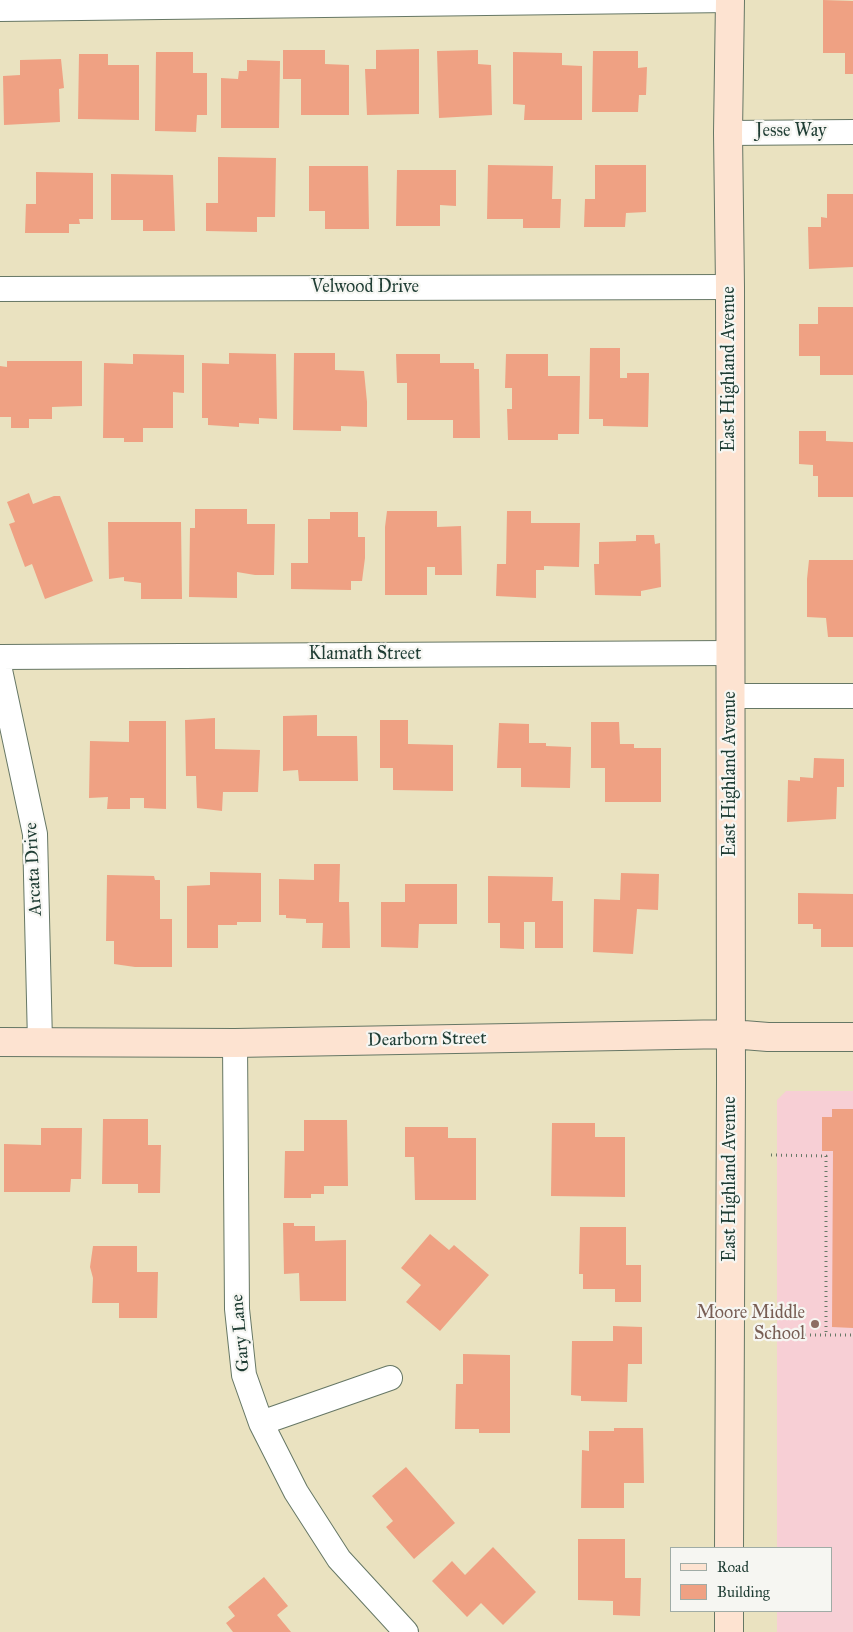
<!DOCTYPE html>
<html>
<head>
<meta charset="utf-8">
<style>
  body { margin:0 }
  #map { position:relative; width:853px; height:1632px; overflow:hidden; background:#eae2c0; font-family:"IM FELL Great Primer",serif }
  canvas { display:block }
  .legend { position:absolute; left:670px; top:1547px; width:162px; height:65px; box-sizing:border-box; background:#f6f6f2; border:1px solid #a0aca6; margin:0; padding:6px 9px; list-style:none; font-size:15px; color:#1f3d34 }
  .legend li { display:flex; align-items:center; gap:10px; height:25px }
  .legend b { width:25px; border:1px solid #a0aca6 }
</style>
</head>
<body>
<div id="map">
<canvas width="853" height="1632"></canvas>
<ul class="legend">
<li><b style="height:6px;background:#fde3d1"></b>Road</li>
<li><b style="height:14px;background:#efa183"></b>Building</li>
</ul>
</div>
<script>
const c = document.querySelector('canvas').getContext('2d');
c.lineJoin = 'round';
function fill(path, color) { c.fillStyle = color; c.fill(path, 'evenodd'); }
const toPath = rows => new Path2D(rows.map(r => 'M' + r).join(''));
function strokePath(path, color, width, dash) { c.strokeStyle = color; c.lineWidth = width; c.lineCap = dash ? 'butt' : 'round'; c.setLineDash(dash || []); c.stroke(path); }
function write(font, color, halo, rows, align = 'center') {
  c.font = font + ' "IM FELL Great Primer",serif'; c.lineWidth = 4.5; c.setLineDash([]); c.textBaseline = 'middle'; c.strokeStyle = halo; c.fillStyle = color; for (const [text, x, y, turn = 0] of rows) {
    c.save(); c.translate(x, y); c.rotate((+turn || 0) * Math.PI / 180); c.textAlign = isNaN(turn) ? turn : align; if (halo) c.strokeText(text, 0, 0); c.fillText(text, 0, 0); c.restore();
  }
}
const built = toPath([
  [786,1091,853,1091,853,1632,777,1632,777,1611,832,1611,832,1548,777,1548,777,1100]
]);
const building = toPath([
  [823,0,853,1,853,74,845,74,845,53,823,53],
  [419,49,419,114,367,115,365,69,376,69,376,50],
  [283,50,325,50,325,64,349,65,349,115,301,115,301,79,283,79],
  [478,50,478,64,491,65,492,115,439,118,437,51],
  [593,51,638,51,638,68,647,67,646,95,639,95,638,112,592,112],
  [156,52,193,52,193,73,207,73,207,115,197,115,196,132,155,131],
  [513,52,562,53,562,65,582,66,582,120,524,120,525,105,513,104],
  [79,54,108,54,108,65,139,65,139,120,78,119],
  [61,59,64,88,59,89,60,122,4,125,3,76,20,75,20,60],
  [247,60,280,61,279,128,221,128,221,78,238,79,239,71,247,71],
  [218,157,276,158,275,217,257,217,257,232,206,231,206,203,218,203],
  [488,165,553,166,552,199,561,199,560,228,523,228,523,219,487,219],
  [595,165,646,165,646,212,626,213,625,227,584,227,585,199,595,199],
  [309,166,368,166,369,229,325,229,325,211,309,211],
  [397,170,456,170,456,206,440,205,440,226,396,226],
  [36,172,93,173,93,219,79,219,80,224,69,224,69,233,25,233,26,204,36,204],
  [111,174,173,175,175,231,143,231,143,220,111,220],
  [827,194,853,194,853,267,809,269,808,227,821,227,821,217,827,218],
  [818,307,853,307,853,375,820,375,820,356,799,356,799,324,818,324],
  [590,348,620,348,620,378,627,378,627,373,649,373,648,427,603,426,603,419,589,419],
  [229,353,276,354,277,419,259,418,259,424,239,423,239,427,208,425,208,418,202,418,202,363,229,364],
  [294,353,335,353,335,370,364,371,367,402,367,427,341,426,341,431,293,430],
  [133,354,184,355,184,393,173,392,173,428,143,428,143,442,124,442,124,438,103,438,104,363,133,364],
  [396,354,440,354,440,363,474,363,474,369,479,369,480,438,453,438,453,420,407,420,407,383,397,383],
  [506,354,548,354,548,376,580,376,579,434,558,434,558,440,508,440,507,409,512,409,512,388,505,388],
  [7,361,82,361,82,406,52,407,52,419,29,419,29,428,11,428,11,417,0,417,0,366,7,367],
  [799,431,826,431,826,441,853,442,853,497,818,497,818,476,813,476,813,465,799,464],
  [29,493,33,504,54,496,60,496,93,581,45,599,32,564,25,567,9,524,15,522,7,502],
  [195,509,247,509,247,524,275,524,274,575,255,575,237,572,237,598,189,597,190,528,195,528],
  [387,511,437,511,437,527,461,526,462,575,435,575,435,567,427,567,427,595,385,595,385,527],
  [507,511,531,511,531,523,580,523,579,567,544,566,544,570,536,570,536,598,496,596,497,564,506,564],
  [330,512,358,512,358,537,365,537,365,558,362,581,351,581,351,590,291,589,291,563,308,563,308,519,330,519],
  [108,522,181,522,182,599,141,599,141,583,124,581,124,577,109,579],
  [636,535,654,535,655,544,660,543,661,587,641,591,641,596,595,595,594,564,599,564,599,542,636,541],
  [809,560,853,560,853,637,828,637,826,618,807,617,807,579],
  [317,715,317,736,357,736,358,781,299,781,298,770,283,771,283,716],
  [215,718,215,749,260,750,258,792,223,792,222,811,197,808,196,776,186,776,185,720],
  [380,720,408,720,408,744,453,745,453,791,393,790,393,768,380,768],
  [129,721,166,721,166,809,144,808,144,798,130,798,130,809,107,809,108,797,89,798,90,741,129,742],
  [591,722,619,722,620,744,634,744,634,748,661,748,661,802,605,802,605,768,591,768],
  [499,723,529,724,529,743,546,743,546,746,571,747,570,788,521,787,521,768,497,768],
  [814,758,844,759,844,787,837,787,836,819,787,822,788,780,800,781,800,777,813,778],
  [314,864,340,864,339,902,349,902,350,948,322,948,323,923,306,923,306,919,286,918,286,915,279,915,279,879,314,880],
  [210,872,261,873,261,922,237,922,237,925,218,925,218,948,187,948,187,886,210,885],
  [621,873,659,874,658,910,637,909,633,954,593,952,594,899,620,900],
  [107,875,154,876,155,880,160,880,160,919,172,919,172,967,135,967,114,964,114,941,106,941],
  [488,876,553,877,552,901,563,901,563,948,535,948,535,922,524,922,524,949,500,948,500,923,488,923],
  [405,884,457,884,457,924,419,924,418,948,381,947,381,902,405,902],
  [798,893,853,894,853,947,821,947,821,929,813,929,813,924,798,924],
  [832,1109,853,1109,853,1328,832,1327,833,1151,822,1151,822,1117,832,1117],
  [103,1119,148,1119,148,1145,161,1145,160,1193,138,1193,138,1184,102,1184],
  [304,1120,347,1120,348,1186,324,1186,324,1194,311,1194,311,1198,284,1198,285,1151,304,1151],
  [552,1123,595,1123,595,1137,625,1137,625,1197,551,1196],
  [405,1127,448,1127,448,1138,476,1138,476,1200,415,1200,414,1157,405,1157],
  [41,1128,82,1128,81,1179,71,1179,70,1192,4,1192,4,1144,41,1145],
  [283,1223,294,1223,294,1226,315,1226,315,1241,346,1240,346,1301,300,1301,299,1273,284,1274],
  [580,1227,626,1227,626,1265,641,1265,641,1302,615,1302,615,1289,583,1289,583,1274,579,1274],
  [430,1234,449,1250,454,1245,489,1275,440,1331,406,1302,421,1285,401,1268],
  [93,1246,137,1246,137,1272,158,1272,157,1318,119,1318,119,1303,92,1303,93,1278,90,1267],
  [613,1326,642,1327,642,1364,628,1364,627,1402,581,1401,581,1396,571,1395,572,1341,613,1341],
  [463,1354,510,1355,510,1433,479,1433,479,1429,455,1429,456,1384,463,1384],
  [614,1428,643,1428,644,1483,624,1483,624,1508,581,1508,582,1450,589,1451,589,1431,614,1431],
  [406,1467,455,1523,414,1559,386,1527,393,1521,372,1496],
  [578,1539,625,1539,625,1578,641,1578,640,1616,613,1615,613,1601,578,1600],
  [493,1547,536,1592,503,1625,481,1603,467,1617,432,1581,452,1561,465,1575],
  [264,1577,288,1606,277,1615,291,1632,233,1632,226,1623,235,1616,228,1607]
]);
const path = toPath([
  [771,1155,826,1156,826,1335],
  [755,1335,853,1335]
]);
const street = toPath([
  [0,9,730,0],
  [728,133,853,132],
  [0,289,730,287],
  [0,657,731,653],
  [0,670,35,834,40,1042],
  [731,696,853,696],
  [235,1043,237,1309,244,1375,261,1423,296,1492,339,1559,406,1632],
  [261,1423,390,1378]
]);
const secondary = toPath([
  [0,1042,235,1043,731,1034,768,1037,853,1037],
  [729,1548,731,1081,730,287,728,133,730,0],
  [729,1632,729,1611]
]);
const markers = [
  [815,1324,5,"#8d6e63"]
];
const streetNames = [
  ["Jesse Way",791,132],
  ["Velwood Drive",365,288],
  ["East Highland Avenue",730,369,-90],
  ["Klamath Street",365,655],
  ["East Highland Avenue",731,774,-90],
  ["Arcata Drive",34,869,-93],
  ["Dearborn Street",427,1040,-1],
  ["East Highland Avenue",731,1179,-90],
  ["Gary Lane",241,1333,-95]
];
const educationNames = [
  ["Moore Middle",805,1314],
  ["School",805,1335]
];
fill(built, '#f7cfd5');
fill(building, '#efa183');
strokePath(street, '#667765', 26);
strokePath(secondary, '#667765', 30);
strokePath(path, '#667765', 3, [1, 4]);
strokePath(street, '#fff', 24);
strokePath(secondary, '#fde3d1', 28);
for (const [x, y, r, color] of markers) { const dot = new Path2D(); dot.arc(x, y, r, 0, 2 * Math.PI); c.fillStyle = color; c.fill(dot); strokePath(dot, '#f6f6f2', 2); }
write('18px', '#1f3d34', '#f6f6f2', streetNames);
write('18px', '#785e54', '#f6f6f2', educationNames, 'right');
</script>
</body>
</html>
